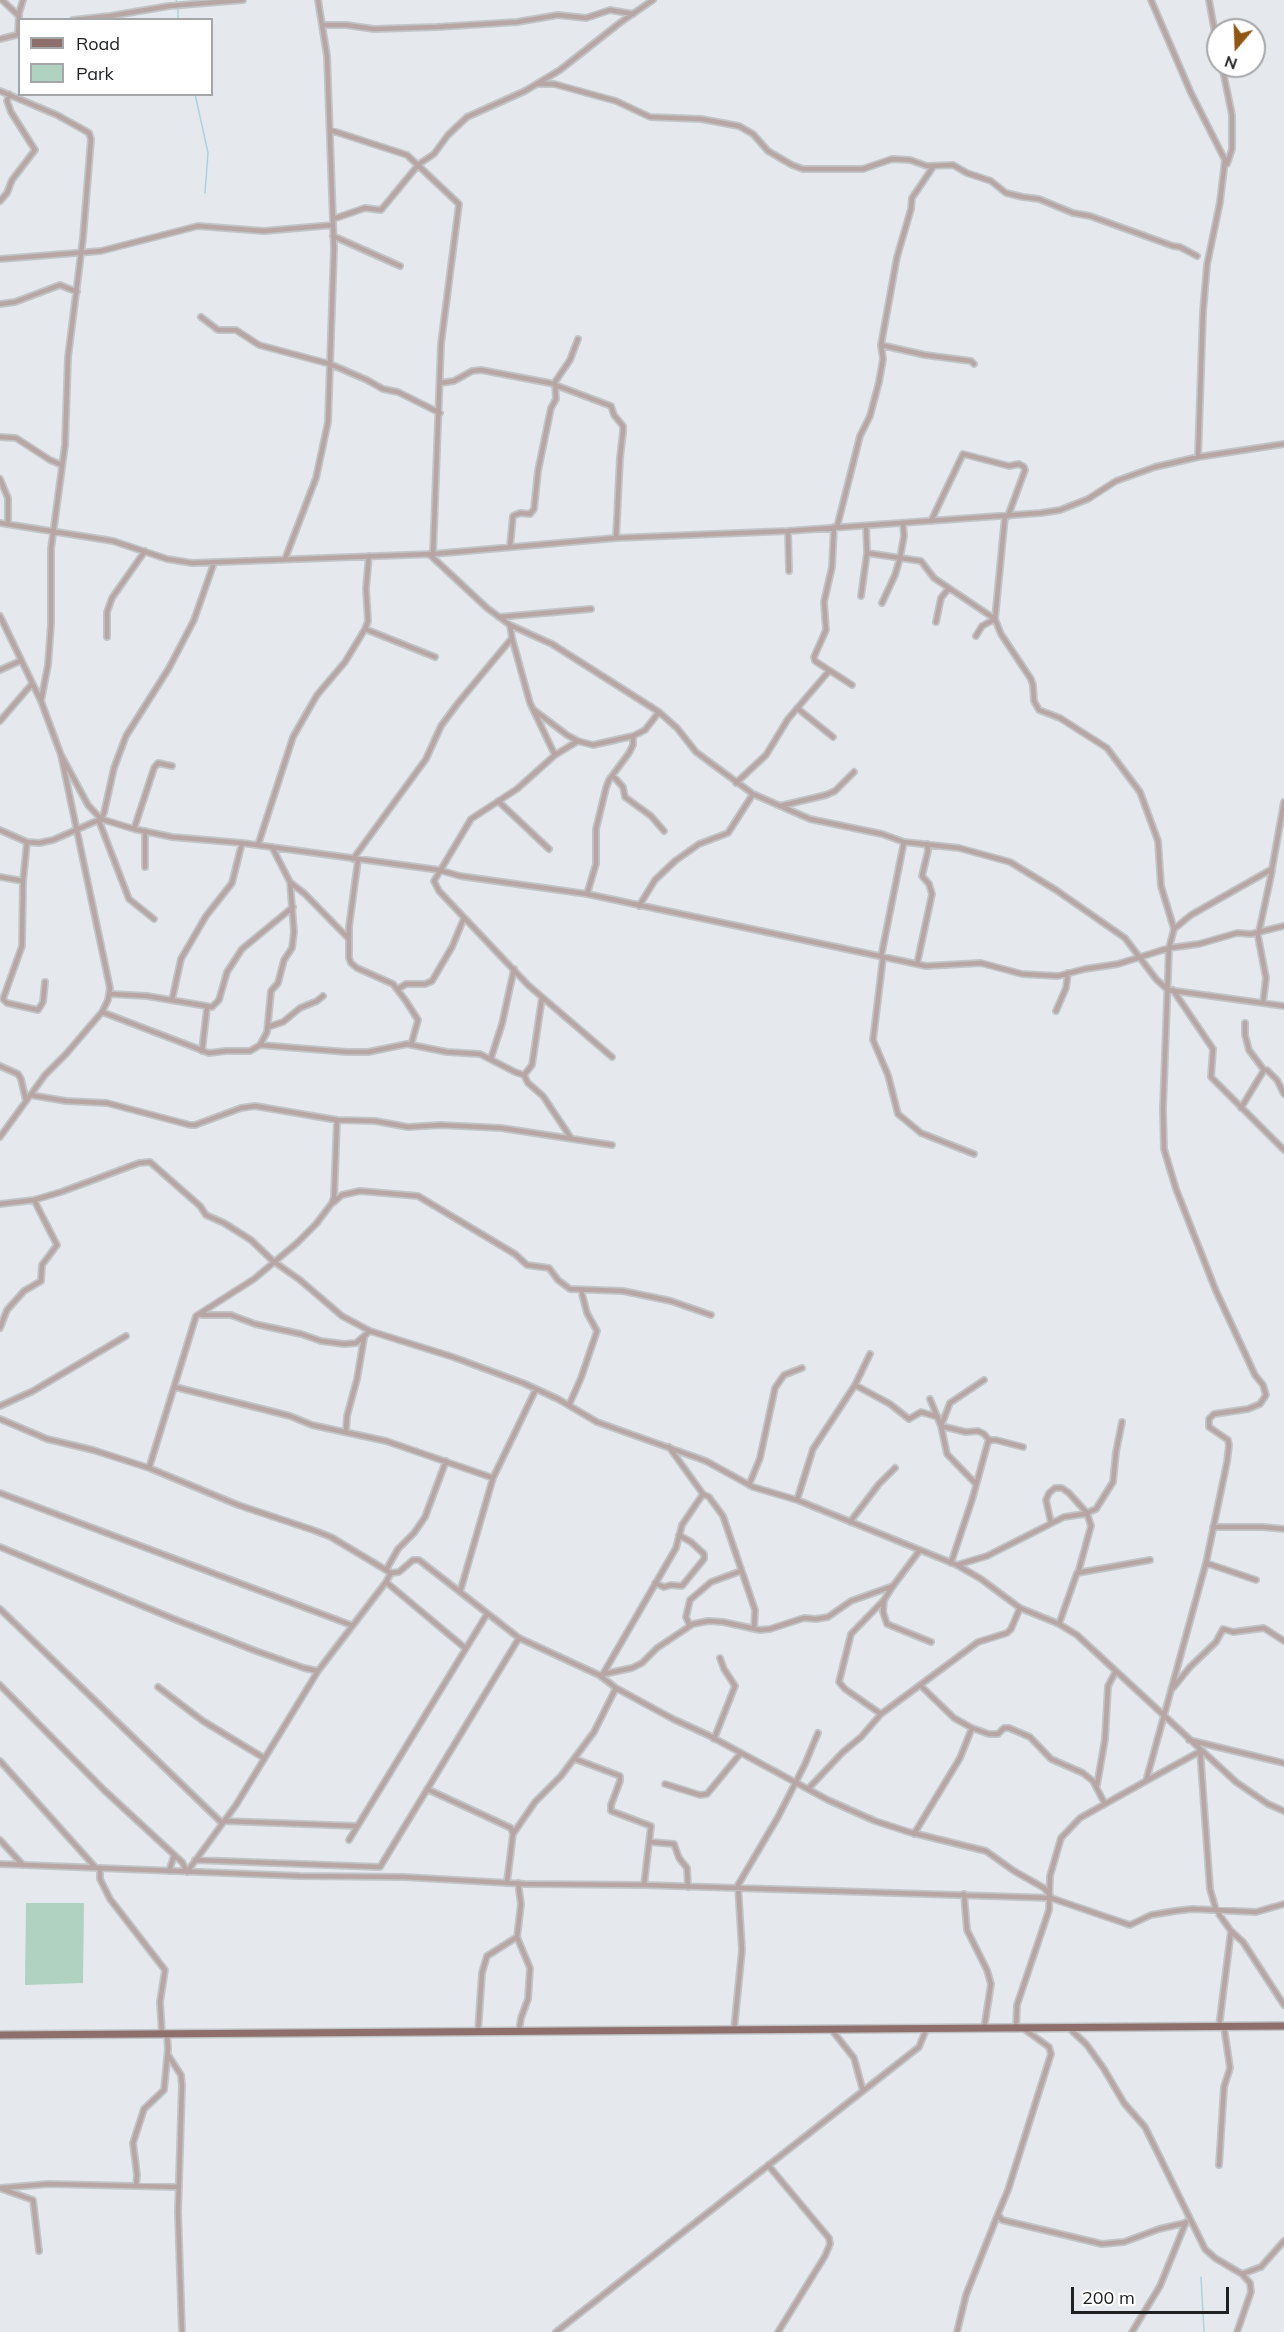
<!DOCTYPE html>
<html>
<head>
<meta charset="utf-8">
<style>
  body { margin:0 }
  #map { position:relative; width:1284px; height:2332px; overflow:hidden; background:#e5e9ed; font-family:Mulish,sans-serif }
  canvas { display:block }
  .legend { position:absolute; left:18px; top:18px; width:195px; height:78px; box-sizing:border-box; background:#fff; border:2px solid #a5a6a7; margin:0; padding:8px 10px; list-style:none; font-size:18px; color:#1f2022 }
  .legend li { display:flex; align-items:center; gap:12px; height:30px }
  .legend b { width:30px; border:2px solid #a5a6a7 }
  .north { position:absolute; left:1206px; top:18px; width:60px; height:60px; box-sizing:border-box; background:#fff; border:2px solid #a5a6a7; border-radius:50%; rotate:199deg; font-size:16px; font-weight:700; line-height:24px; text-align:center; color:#1f2022 }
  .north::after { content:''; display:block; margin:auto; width:21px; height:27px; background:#905612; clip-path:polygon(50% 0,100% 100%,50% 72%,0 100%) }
  .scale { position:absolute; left:1071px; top:2287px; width:158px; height:27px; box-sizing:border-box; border:3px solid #1f2022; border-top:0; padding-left:8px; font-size:18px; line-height:21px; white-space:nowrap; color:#1f2022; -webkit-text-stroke:4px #fff; paint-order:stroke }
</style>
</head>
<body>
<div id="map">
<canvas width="1284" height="2332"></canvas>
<ul class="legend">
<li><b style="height:8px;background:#8e6f6b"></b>Road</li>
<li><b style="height:16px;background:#b0d2c0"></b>Park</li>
</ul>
<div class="north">N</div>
<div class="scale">200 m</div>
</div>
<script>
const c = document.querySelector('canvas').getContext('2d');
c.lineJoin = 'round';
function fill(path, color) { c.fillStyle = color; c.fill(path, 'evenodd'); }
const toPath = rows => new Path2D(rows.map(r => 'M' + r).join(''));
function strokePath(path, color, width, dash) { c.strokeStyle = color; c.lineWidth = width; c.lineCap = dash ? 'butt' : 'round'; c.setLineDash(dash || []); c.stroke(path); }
const green = toPath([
  [26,1903,84,1903,83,1983,25,1985]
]);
const stream = toPath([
  [176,0,177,2],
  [178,9,178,20],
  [195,94,208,153,205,193],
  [1201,2277,1204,2332]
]);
const minor = toPath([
  [2,0,19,16],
  [1151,0,1191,93,1225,160,1220,202,1207,265,1203,312,1198,457],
  [1209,0,1218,50],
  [73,20,110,16,169,6,243,0],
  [324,25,346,25,374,29,437,27,517,22,558,15,586,18,610,10,633,14],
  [18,35,19,13,23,0],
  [0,39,20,34],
  [1222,66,1232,115,1232,149,1227,164],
  [538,84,554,84,616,101,650,117,701,119,739,126,753,134,768,151,792,165,803,169,863,169,892,159,910,160,927,166,953,165,967,173,991,181,1006,193,1023,197,1039,199,1073,213,1090,216,1173,246,1180,247,1197,256],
  [0,91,57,115,84,130,89,133,91,139,83,238,68,357,65,445,51,549,51,624,48,665,41,701],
  [330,130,407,155,459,204,441,344,433,554],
  [0,201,7,193,12,180,35,150,11,112,7,101,9,94],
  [333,219,365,208,381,210,419,164,434,154,448,135,467,117,525,91,560,70,621,22,653,0],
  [333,236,400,266],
  [0,259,101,251,198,226,264,231,333,225],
  [0,304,15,302,60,285,77,292],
  [201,317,218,330,236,330,259,345,330,364,367,380,383,389,398,392,440,413],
  [881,345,925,355,971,361,974,364],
  [440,383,454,381,472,371,481,370,550,383,611,406,614,415,623,426,623,432,620,458,616,538],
  [0,437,16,438,50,460,62,465],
  [0,479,8,498,8,524],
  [1005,516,995,619,1001,634,1031,679,1033,685,1034,701,1039,710,1060,718,1107,748,1140,792,1158,841,1161,886,1174,929],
  [931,521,963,454,1009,466,1019,464,1024,467,1025,470,1008,516],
  [0,523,113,541,167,559,192,563,433,554,616,538,788,531,1041,513,1060,510,1088,499,1116,481,1155,467,1198,457,1284,444],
  [834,527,832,567,824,602,826,630,814,657,815,661,852,685],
  [837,527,860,436,870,416,879,382,883,359,881,345,897,257,911,209,912,198,933,167],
  [788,531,789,571],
  [510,546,513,516,520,513,530,514,534,509,538,471,551,408,556,399,555,382,570,360,578,339],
  [867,553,921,561,934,578,995,619,982,626,976,636],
  [429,554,487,608,510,625,552,644,659,712,677,728,696,752,753,794,810,819,882,834,904,842,959,848,1010,862,1056,890,1125,938,1156,979,1168,990,1284,1006],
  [285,559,316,478,328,422,334,249,327,56,318,0],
  [861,596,867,553,866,526],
  [882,603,895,575,900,558,904,536,903,523],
  [0,616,41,701,61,755,110,988,108,1000,102,1012,66,1054,45,1075,0,1137],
  [499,617,591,609],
  [936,622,941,598,949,588],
  [365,629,435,657],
  [107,637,107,612,112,598,145,551],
  [512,638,530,703,555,755],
  [0,670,20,661],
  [797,708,833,737],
  [534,710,567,735,578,741,593,745,633,736,645,730,659,712],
  [0,721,31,685],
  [578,741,555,755,517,789,471,819,434,881,439,891,528,985,612,1057],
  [61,755,88,805,101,819,134,829,172,837,242,843,439,870,460,876,587,894,926,966,981,963,1022,974,1058,976,1085,969,1118,964,1169,948,1199,944,1237,933,1251,934,1284,926],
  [613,776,623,787,625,797,651,816,664,831],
  [736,783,766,755,788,719,829,671],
  [498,801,549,849],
  [780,806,826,795,835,791,854,772],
  [99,821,129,899,154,919],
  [134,829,154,768,158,763,172,766],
  [0,830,27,842,39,843,53,840,101,819,104,813,114,768,126,736,169,668,194,620,214,563],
  [27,842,23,881,22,946,3,999,7,1003,38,1010,43,1002,45,982],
  [258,845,293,737,317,695,345,662,365,629,368,621,366,588,369,556],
  [353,859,426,759,441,726,458,703,512,638,510,625],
  [358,860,349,927,349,958,351,963,357,968,393,984,406,1001,418,1020,411,1045],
  [145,867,145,831],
  [0,877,23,881],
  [291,883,305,894,349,939],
  [587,894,596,864,596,829,606,788,609,780,629,753,633,745,633,736],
  [639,906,655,880,675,861,699,844,728,833,753,794],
  [881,957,904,842],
  [883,958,873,1040,888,1075,898,1114,921,1133,974,1154],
  [917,964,932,894,929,884,922,876,928,851,927,844],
  [398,989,406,984,425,984,432,981,452,947,464,918],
  [1173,990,1213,1049,1211,1077,1284,1150],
  [110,994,147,996,212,1007,219,1000,227,972,242,949,293,907],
  [172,1000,181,959,206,916,232,883,242,843],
  [1263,1003,1266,978,1258,936,1272,871],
  [1056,1011,1066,988,1068,973],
  [102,1012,209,1053,226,1051,250,1051,260,1045,267,1032,271,991,278,983,284,960,292,948,294,932,290,882,272,847],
  [1245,1023,1245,1035,1249,1050,1264,1070],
  [268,1027,283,1022,300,1008,317,1001,323,996],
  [260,1045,347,1052,368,1052,407,1044,447,1052,480,1054,515,1072,524,1075,528,1083,543,1096,571,1138],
  [202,1051,207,1008],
  [491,1058,502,1024,514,969],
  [0,1066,18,1074,21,1079,26,1101],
  [524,1075,532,1065,542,998],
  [30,1095,66,1101,107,1103,190,1125,195,1125,241,1108,255,1106,337,1120,375,1121,408,1127,440,1125,501,1128,612,1145],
  [1241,1108,1264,1070,1267,1070,1277,1080,1284,1094],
  [334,1202,342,1195,360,1191,418,1196,515,1254,527,1265,549,1268,558,1280,570,1289,623,1291,671,1301,711,1315],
  [0,1204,34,1200,61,1192,139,1163,150,1162,200,1206,206,1215,224,1223,251,1240,273,1261,300,1280,342,1316,370,1331,453,1357,523,1383,558,1399,597,1422,706,1461,753,1487,797,1500,957,1565,981,1579,1020,1608,1059,1624,1077,1635,1236,1782,1268,1804,1284,1811],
  [202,1315,231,1315,255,1324,301,1334,321,1341,344,1344,356,1343,370,1331],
  [0,1328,7,1310,24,1291,41,1281,42,1265,57,1245,34,1200],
  [984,1380,950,1403,941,1426,966,1432,978,1431,984,1434,990,1441],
  [855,1385,890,1404,909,1419,921,1412,938,1417],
  [175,1387,290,1416,312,1425,386,1441,493,1478],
  [930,1399,941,1426,947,1454,976,1484],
  [569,1405,581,1378,597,1331,587,1313,581,1290],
  [0,1406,33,1391,126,1336],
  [0,1419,47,1439,93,1450,149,1468,238,1505,313,1530,331,1537,391,1573,399,1572,413,1560,419,1560,519,1638,599,1675,616,1688,673,1719,708,1735,828,1800,875,1821,909,1832,986,1851,1014,1871,1044,1888,1050,1895],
  [346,1432,347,1416,357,1379,364,1338],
  [669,1447,703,1494,709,1497,723,1516,755,1610,754,1629],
  [149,1468,196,1316,254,1279,297,1243,316,1224,332,1203,334,1197,337,1120],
  [749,1485,760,1458,775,1388,784,1375,802,1368],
  [0,1493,351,1625],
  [797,1500,813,1449,855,1385,870,1354],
  [850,1522,879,1484,895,1468],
  [1051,1523,1046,1500,1049,1493,1055,1488,1062,1488,1069,1493,1087,1513,1091,1526,1078,1573],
  [1213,1527,1263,1527,1284,1529],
  [0,1547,174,1619,256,1651,304,1668,318,1671],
  [951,1563,972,1500,988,1442,991,1440,996,1440,1023,1447],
  [1206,1563,1256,1580],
  [957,1565,987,1556,1064,1517,1084,1514,1096,1509,1113,1482,1116,1452,1122,1422],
  [386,1570,398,1549,414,1533,425,1517,446,1461],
  [391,1573,386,1582,465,1648],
  [655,1583,664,1587,671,1585,682,1586,704,1559,704,1554,691,1542,679,1535],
  [460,1592,493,1478,536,1389],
  [884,1600,883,1612,887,1624,931,1642],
  [0,1609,222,1823],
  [1059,1624,1077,1573,1150,1560],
  [690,1626,686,1617,690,1600,711,1582,741,1571],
  [603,1674,676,1548,682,1525,703,1494],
  [599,1675,632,1668,642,1663,657,1648,693,1624,708,1621,723,1622,760,1630,770,1629,804,1618,816,1619,828,1617,851,1601,893,1586,920,1550],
  [0,1685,104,1790,182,1862,187,1872],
  [920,1685,954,1718,972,1728,989,1734,998,1734,1004,1728,1009,1728,1030,1737,1051,1759,1083,1773,1093,1781,1105,1804],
  [158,1687,203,1721,264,1758],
  [1173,1688,1190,1667,1216,1642,1223,1629,1233,1632,1264,1628,1284,1641],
  [881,1714,845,1689,839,1682,851,1634,884,1600,893,1586],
  [714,1739,735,1686,724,1669,720,1658],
  [1189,1740,1284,1763],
  [1200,1749,1210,1889,1216,1910,1231,1931,1243,1942,1284,2005],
  [575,1759,620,1776,620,1781,611,1805,611,1811,651,1826,644,1885],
  [0,1761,96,1868],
  [1146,1781,1199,1752],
  [665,1784,700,1795,707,1794,740,1754],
  [1097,1785,1105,1739,1108,1686,1116,1671],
  [427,1789,511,1828,513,1834,507,1882],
  [808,1789,843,1752,861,1737,881,1714,978,1642,1007,1633,1011,1629,1020,1608],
  [224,1821,356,1826],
  [513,1834,535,1802,561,1776,594,1732,616,1688],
  [914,1834,960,1758,972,1728],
  [0,1840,23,1865],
  [349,1840,487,1614],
  [650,1842,674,1844,679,1858,687,1868,688,1887],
  [195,1860,380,1867,519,1638],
  [0,1864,300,1876,404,1877,525,1884,644,1885,1051,1898,1130,1925,1151,1915,1175,1911,1192,1909,1256,1912,1284,1904],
  [100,1868,100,1879,110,1899,165,1970,160,2002,162,2034],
  [169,1871,174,1856],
  [187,1872,236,1805,318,1671,386,1582],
  [518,1883,521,1904,517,1937,530,1968,528,1999,521,2018,519,2031],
  [964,1894,967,1930,987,1970,991,1984,984,2029],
  [1219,2027,1231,1931],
  [831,2029,854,2058,863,2091],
  [1016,2029,1017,2005,1049,1910,1050,1876,1061,1838,1080,1818,1146,1781,1206,1563,1227,1462,1229,1445,1228,1440,1209,1427,1209,1419,1214,1414,1248,1409,1260,1404,1266,1395,1263,1385,1255,1375,1216,1291,1176,1189,1164,1149,1163,1109,1169,948,1174,929,1191,915,1272,869,1284,802],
  [1024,2029,1049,2047,1051,2054,1008,2190,998,2214,1002,2220,1102,2244,1124,2242,1159,2229,1185,2223],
  [1070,2029,1087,2045,1104,2069,1124,2103,1145,2127,1205,2249,1215,2258,1242,2274,1250,2283,1251,2292,1237,2332],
  [734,2030,742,1950,738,1885,778,1817,805,1764,818,1733],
  [478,2032,482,1973,487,1956,517,1937],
  [168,2055,181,2075,182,2085,178,2212,182,2332],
  [768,2165,829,2238,830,2244,825,2256,778,2332],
  [1219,2165,1224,2087,1230,2068,1224,2027],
  [136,2186,137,2175,133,2143,144,2109,164,2090,168,2049,167,2034],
  [0,2188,48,2184,179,2187],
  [2,2189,33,2200,39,2251],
  [1242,2274,1261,2267,1284,2241],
  [556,2332,919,2047,926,2030],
  [957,2332,966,2295,998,2214],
  [1132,2332,1160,2286,1186,2222]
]);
const primary = toPath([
  [0,2035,1284,2026]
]);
fill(green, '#b0d2c0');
strokePath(stream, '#aad3df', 1.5);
strokePath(minor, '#c1c5c8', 8);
strokePath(primary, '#c1c5c8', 10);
strokePath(minor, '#b8a6a4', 4.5);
strokePath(primary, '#8e6f6b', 7);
</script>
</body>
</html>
